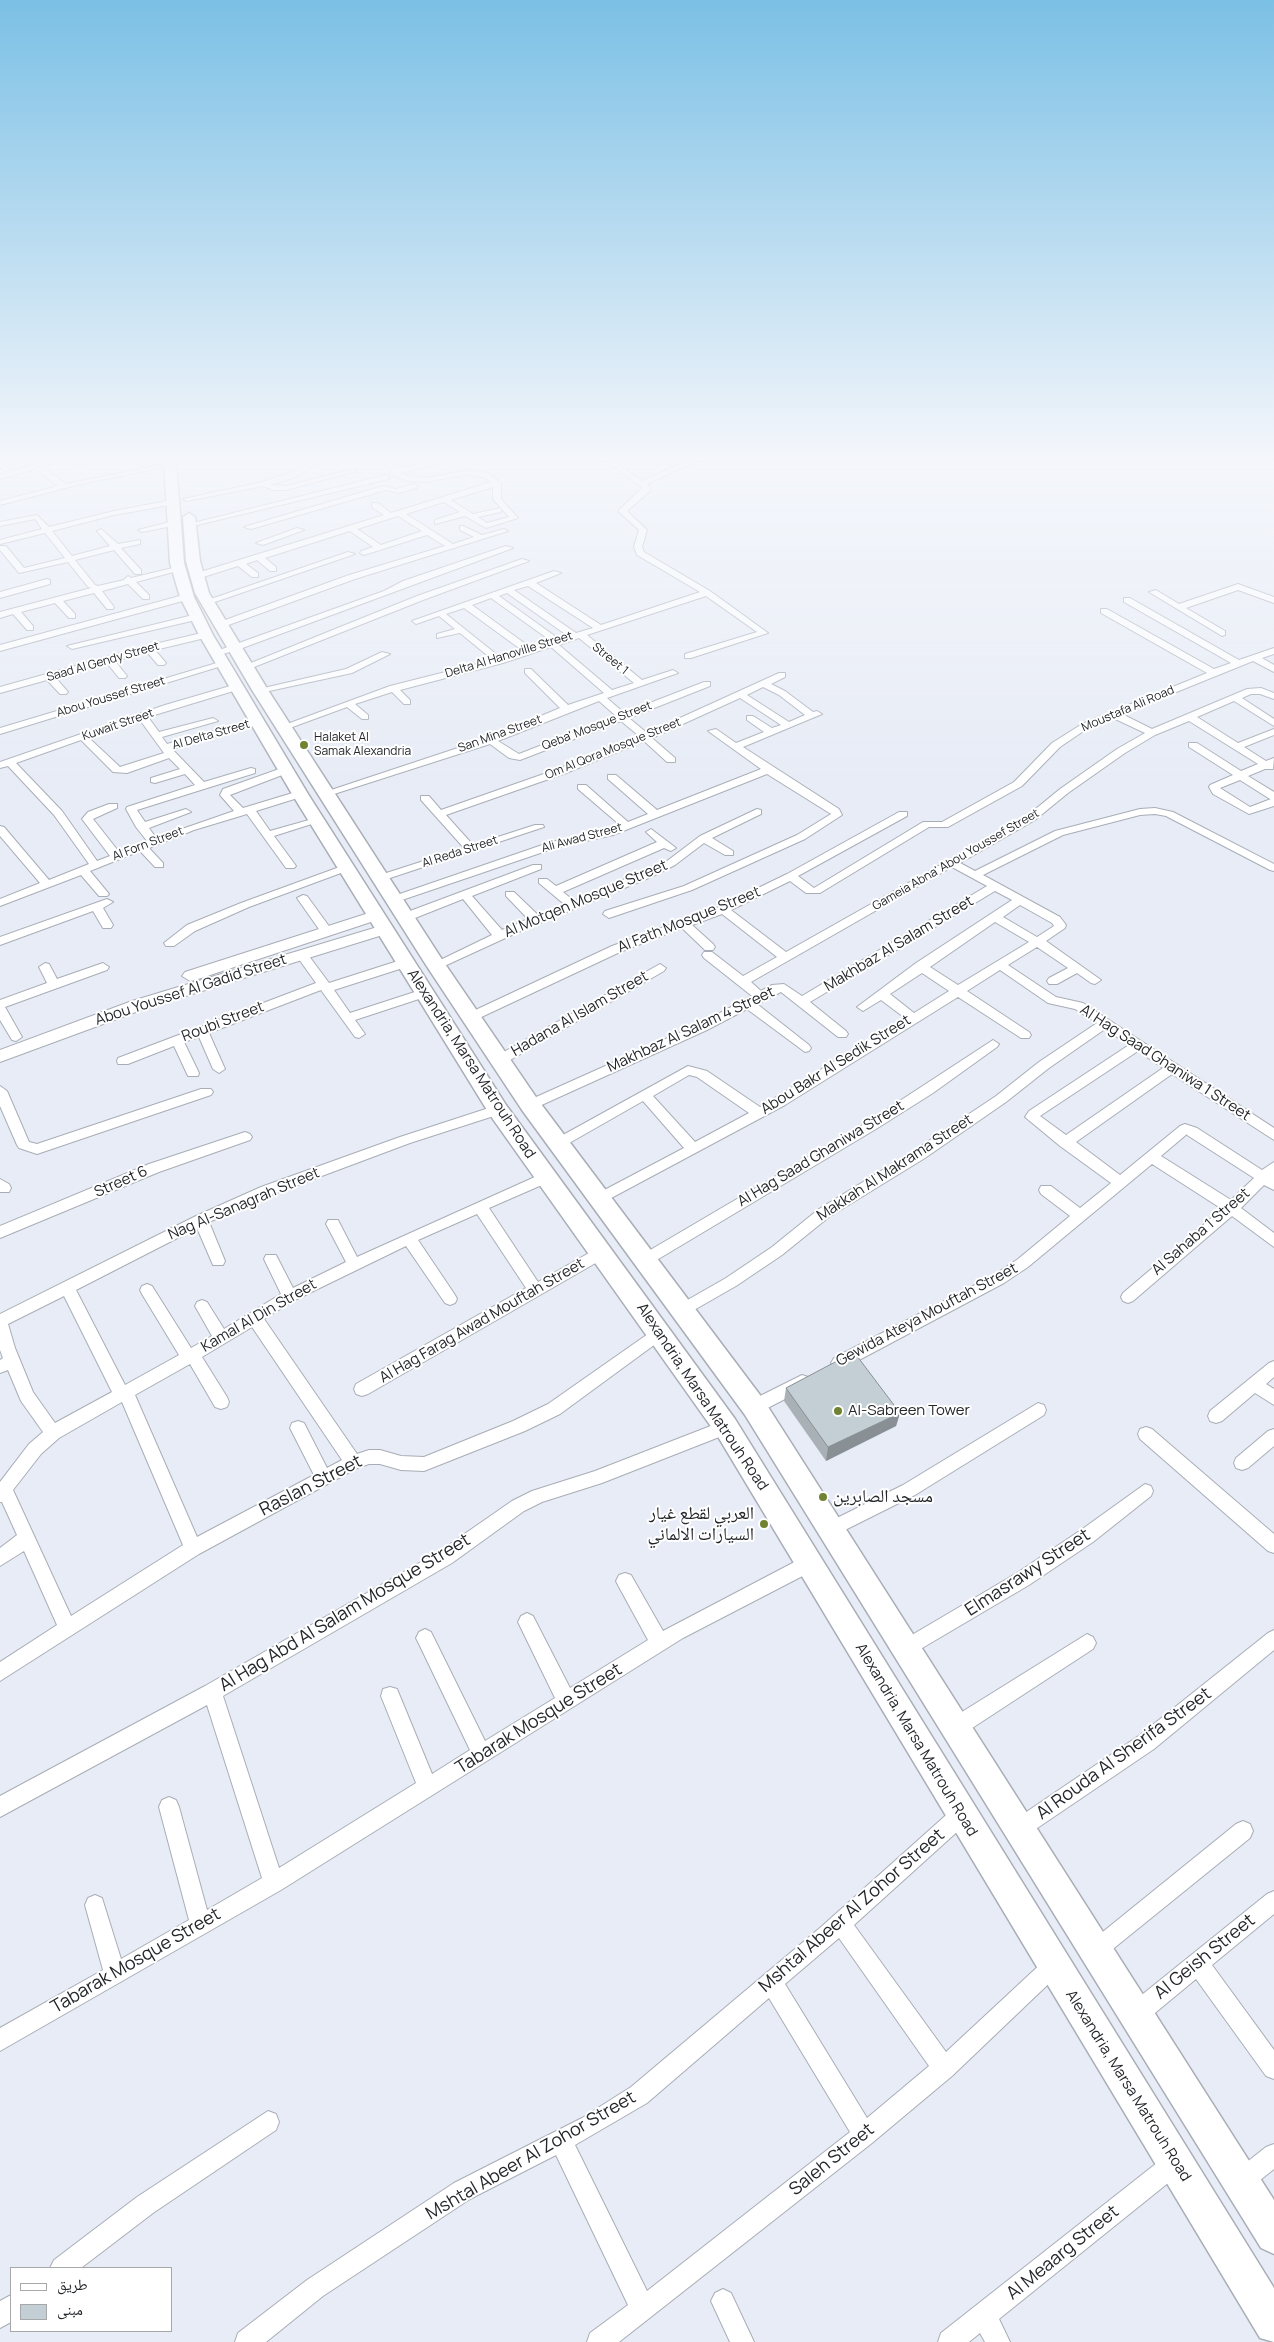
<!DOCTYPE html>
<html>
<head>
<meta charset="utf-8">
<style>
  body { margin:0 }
  #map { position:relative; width:1274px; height:2342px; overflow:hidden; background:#e7ecf6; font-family:Manrope,"Noto Naskh Arabic",sans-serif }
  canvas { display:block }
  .legend { position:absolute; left:10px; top:2267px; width:162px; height:65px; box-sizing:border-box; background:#fff; border:1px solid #a7a8aa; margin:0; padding:6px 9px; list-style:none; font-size:15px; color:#24262a }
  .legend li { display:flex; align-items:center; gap:10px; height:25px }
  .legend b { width:25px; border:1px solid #a7a8aa }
</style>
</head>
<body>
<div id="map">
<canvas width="1274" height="2342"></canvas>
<ul class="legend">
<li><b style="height:6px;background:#fff"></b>طريق</li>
<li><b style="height:14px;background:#c4ced5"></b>مبنى</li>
</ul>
</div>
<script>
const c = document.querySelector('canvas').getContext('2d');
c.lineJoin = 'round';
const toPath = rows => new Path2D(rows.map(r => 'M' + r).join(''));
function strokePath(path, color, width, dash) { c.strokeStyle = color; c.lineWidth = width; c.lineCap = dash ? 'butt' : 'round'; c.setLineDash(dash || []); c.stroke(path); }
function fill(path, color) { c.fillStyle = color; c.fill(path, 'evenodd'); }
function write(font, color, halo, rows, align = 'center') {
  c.font = font + ' Manrope,"Noto Naskh Arabic",sans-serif'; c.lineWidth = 4; c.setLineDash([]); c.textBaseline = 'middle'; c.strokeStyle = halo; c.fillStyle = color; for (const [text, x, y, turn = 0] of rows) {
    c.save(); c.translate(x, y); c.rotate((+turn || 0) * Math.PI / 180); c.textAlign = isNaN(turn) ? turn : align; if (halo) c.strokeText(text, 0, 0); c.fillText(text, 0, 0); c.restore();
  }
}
const minor = toPath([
  [0,461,12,471,47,461,59,461,43,467,66,484,170,463,174,465,81,484,0,505,0,501,58,486,36,469,0,479,0,475,6,473,0,467,0,461],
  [79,461,94,461,81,465,77,463,79,461],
  [313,461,322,461,298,476,270,485,286,486,353,469,357,471,286,490,273,490,263,486,187,501,183,499,262,482,292,472,313,461],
  [383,461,390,461,397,469,432,461,447,461,401,473,410,477,427,478,468,470,488,473,501,483,501,499,518,518,486,528,465,516,435,524,435,520,460,512,444,502,406,514,453,544,474,537,460,530,460,526,463,526,482,535,504,529,508,531,355,579,223,627,217,627,217,623,349,575,445,546,427,535,364,555,360,553,361,551,373,547,350,531,265,558,276,567,276,571,270,571,257,560,246,564,258,573,258,577,252,577,238,566,197,579,194,578,194,574,384,515,372,507,372,503,378,503,391,513,491,482,483,477,468,474,427,482,409,481,394,476,383,461],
  [493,487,493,499,509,517,487,523,478,517,501,512,501,508,473,514,451,500,493,487],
  [398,516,422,531,381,545,357,529,398,516],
  [606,461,614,461,642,481,687,461,697,461,647,484,650,487,649,492,627,511,647,530,642,547,644,552,710,591,768,633,691,658,685,658,685,654,757,632,706,596,587,635,642,680,673,670,678,673,607,698,624,713,704,682,710,682,710,686,629,718,647,733,779,673,785,673,785,677,771,684,785,691,813,712,817,711,822,714,743,747,839,809,842,815,805,839,692,890,609,918,603,914,605,911,684,886,797,835,831,814,767,774,613,835,558,847,399,901,391,901,391,897,551,842,606,830,620,825,578,789,578,785,586,785,628,822,648,814,608,779,608,775,616,775,657,810,761,769,708,731,716,729,736,743,764,732,747,720,747,716,753,716,772,728,781,725,740,698,652,738,675,758,675,762,667,762,644,741,566,773,446,815,473,845,535,825,543,825,544,827,381,881,377,880,377,876,464,848,421,800,421,796,429,796,441,810,558,769,639,736,621,721,520,760,509,758,490,744,331,795,323,795,322,793,488,738,560,708,525,673,525,669,531,669,568,705,604,693,551,647,503,663,400,690,410,700,410,704,404,704,392,692,355,704,368,715,368,719,362,719,347,707,287,729,279,727,390,686,493,660,460,633,437,638,437,634,455,629,439,616,416,624,412,621,554,571,561,573,536,583,601,625,700,592,637,555,634,547,639,530,618,511,642,488,606,461],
  [528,586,593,628,576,633,514,590,528,586],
  [507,593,568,636,559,639,499,596,507,593],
  [491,598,551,641,531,648,472,605,491,598],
  [464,608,523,651,501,658,446,614,464,608],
  [579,638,634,683,612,690,559,645,579,638],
  [763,687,779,695,805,715,789,722,747,695,763,687],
  [599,701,616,716,519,754,498,741,599,701],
  [386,475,389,475,389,479,189,527,185,525,386,475],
  [414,484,418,486,417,488,399,493,386,490,251,529,244,527,383,486,396,489,414,484],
  [172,500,176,502,175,504,114,515,52,531,72,556,110,546,97,531,101,529,118,544,140,540,140,544,121,548,141,570,141,574,135,574,114,550,75,560,95,585,98,586,124,580,128,576,131,578,181,566,181,570,136,582,149,595,149,599,143,599,128,584,102,591,114,607,113,609,107,609,94,593,63,601,75,614,75,618,69,618,55,603,21,612,33,626,33,630,27,630,13,614,0,618,0,612,91,588,88,587,68,562,19,573,0,550,0,546,6,546,24,568,65,558,45,533,0,544,0,540,42,529,35,519,0,526,0,522,37,515,49,527,114,511,172,500],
  [174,521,178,523,177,525,142,532,138,530,174,521],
  [297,528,304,530,263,545,256,543,297,528],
  [506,546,513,548,237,650,216,656,211,653,384,591,403,581,506,546],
  [348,552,355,554,209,604,202,602,348,552],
  [522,559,529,561,423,600,249,669,241,667,417,596,522,559],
  [47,579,50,580,50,584,0,598,0,592,47,579],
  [1238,584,1274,597,1274,603,1238,590,1186,608,1225,631,1225,635,1222,636,1149,592,1156,590,1179,604,1238,584],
  [187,594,190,595,190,599,0,651,0,645,187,594],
  [1124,598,1130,598,1239,660,1274,648,1274,654,1262,658,1274,665,1274,672,1253,661,1122,714,1152,729,1247,689,1261,688,1274,693,1274,699,1260,694,1251,694,1242,698,1274,719,1274,726,1234,701,1197,717,1238,743,1274,729,1274,735,1244,747,1266,761,1274,758,1273,769,1265,769,1248,776,1274,792,1274,806,1249,814,1213,794,1209,787,1210,785,1233,775,1189,747,1189,743,1197,743,1241,771,1258,764,1189,721,1155,735,1125,753,1068,793,1035,820,960,863,975,871,1055,831,1140,809,1155,808,1173,812,1274,864,1274,871,1270,870,1166,816,1155,814,1140,815,1063,835,983,875,1060,917,1066,925,1065,928,1046,941,1101,980,1095,984,1091,983,1077,973,1057,984,1049,984,1047,981,1049,978,1068,968,1037,947,1008,965,1056,997,1083,1003,1274,1128,1274,1140,1172,1074,1076,1142,1120,1175,1180,1126,1185,1124,1197,1128,1262,1170,1274,1162,1274,1190,1264,1185,1241,1208,1274,1233,1274,1247,1232,1216,1133,1301,1128,1303,1123,1301,1121,1297,1123,1293,1222,1209,1152,1164,1028,1267,1004,1283,844,1368,839,1369,834,1368,831,1363,834,1358,994,1275,1018,1259,1070,1216,1041,1194,1039,1190,1041,1186,1051,1186,1080,1208,1111,1183,1060,1146,1025,1117,1029,1111,1129,1045,1105,1029,1049,1068,1006,1102,925,1158,829,1217,782,1255,736,1286,687,1314,682,1316,677,1314,675,1310,677,1306,726,1278,772,1247,819,1209,915,1150,996,1096,1039,1062,1097,1023,1075,1009,1048,1003,1000,970,967,991,1029,1032,1031,1035,1029,1038,1021,1038,958,997,785,1105,600,1204,595,1203,593,1199,595,1195,684,1148,643,1101,564,1146,554,1146,552,1143,554,1140,688,1066,707,1071,760,1107,905,1018,881,1000,863,1011,857,1007,916,963,1012,900,995,891,810,1002,846,1031,848,1034,846,1037,838,1037,781,992,757,1004,809,1045,811,1048,809,1051,805,1052,747,1009,707,1030,535,1108,525,1108,523,1105,525,1102,699,1024,752,996,704,958,702,955,704,952,712,952,743,976,777,957,722,914,692,925,713,944,715,947,713,950,705,950,682,928,620,952,475,1020,467,1020,465,1017,467,1014,612,946,719,907,787,874,899,812,907,812,907,816,798,876,814,888,923,822,942,822,1014,782,1052,743,1082,724,1207,673,1101,613,1101,609,1107,609,1214,669,1231,663,1124,602,1124,598],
  [1113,718,1145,733,1117,749,1060,789,1027,816,786,952,731,910,790,881,806,893,820,893,929,827,948,827,1022,786,1060,747,1088,728,1113,718],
  [1240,780,1270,799,1271,799,1250,807,1220,788,1240,780],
  [952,867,987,886,802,996,784,984,772,985,761,991,751,982,952,867],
  [1020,905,1052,923,1054,926,1037,937,1003,917,1020,905],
  [995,922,1029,942,958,985,930,967,995,922],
  [922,973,949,991,914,1013,890,994,922,973],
  [1138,1051,1163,1068,1066,1135,1040,1116,1138,1051],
  [689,1075,697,1077,749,1113,695,1142,653,1096,689,1075],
  [1187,1134,1187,1135,1254,1178,1231,1200,1161,1156,1187,1134],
  [197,614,200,615,200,619,72,649,67,646,197,614],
  [206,632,210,635,209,637,155,650,166,663,164,665,158,665,147,652,115,661,127,676,125,678,119,678,107,663,55,677,68,692,66,694,60,694,47,680,0,693,0,687,146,646,206,632],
  [382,652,390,654,352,673,260,693,255,690,346,669,382,652],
  [220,662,228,664,0,734,0,728,220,662],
  [237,684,242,687,240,689,148,717,159,732,213,718,218,721,162,737,167,744,254,720,260,720,260,724,172,749,204,782,251,768,255,769,255,773,137,810,145,822,186,809,191,812,149,828,156,838,234,811,220,795,223,789,282,768,290,768,290,772,230,795,243,808,296,792,304,792,304,796,256,811,270,831,316,818,321,821,274,836,296,866,294,868,286,868,247,814,194,830,149,848,163,863,163,867,155,867,140,851,90,871,109,894,107,896,99,896,81,875,0,906,0,899,40,883,0,836,0,826,4,827,49,880,89,864,54,815,8,766,0,768,0,762,165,705,237,684],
  [140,720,164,753,120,767,89,738,140,720],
  [81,740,113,772,127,773,169,758,180,769,151,778,151,782,155,783,185,774,195,785,127,807,126,809,136,827,147,841,119,852,93,819,117,808,117,804,109,804,88,812,82,819,110,856,97,861,62,811,16,763,81,740],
  [757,809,761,810,761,814,712,838,733,851,733,855,725,855,704,843,675,865,651,877,525,929,440,968,436,969,430,965,492,935,463,899,410,920,406,921,400,917,402,914,533,865,541,865,541,869,472,896,502,930,528,919,506,896,506,892,514,892,538,915,564,904,539,883,539,879,547,879,556,886,657,842,646,832,651,829,676,848,671,851,664,848,563,892,574,901,667,861,700,836,757,809],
  [345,865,351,868,349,870,249,907,195,931,174,946,166,946,164,943,187,925,241,903,345,865],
  [303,895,307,896,331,929,331,935,323,935,297,898,303,895],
  [107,899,113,902,103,908,113,925,111,928,103,928,93,911,0,945,0,937,107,899],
  [302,951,306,952,329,983,401,960,409,960,411,963,409,966,334,990,350,1013,424,989,430,993,428,996,355,1020,365,1034,359,1038,355,1037,321,990,209,1033,225,1069,219,1073,213,1069,199,1037,184,1042,199,1073,198,1076,188,1076,174,1046,128,1064,118,1064,117,1061,118,1058,316,983,296,955,302,951],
  [45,963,49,964,57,979,103,963,109,967,107,970,5,1007,22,1037,16,1041,12,1040,0,1020,0,1000,47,983,39,967,45,963],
  [660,964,666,968,664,971,505,1063,495,1063,494,1060,495,1057,660,964],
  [993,1040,999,1044,997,1047,933,1093,876,1129,650,1264,640,1264,638,1260,640,1256,866,1123,993,1040],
  [0,1086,7,1091,29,1142,37,1144,201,1089,211,1089,213,1092,211,1095,37,1154,19,1148,17,1145,0,1106,0,1086],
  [498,1105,505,1110,503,1113,410,1143,271,1195,209,1222,225,1261,223,1265,213,1265,197,1228,76,1290,125,1385,179,1355,142,1294,140,1290,142,1286,147,1284,152,1286,191,1348,212,1336,195,1306,197,1302,202,1300,207,1302,224,1329,281,1294,264,1259,266,1255,276,1255,293,1288,346,1262,326,1224,328,1220,338,1220,357,1257,546,1172,553,1177,551,1181,489,1208,538,1282,596,1249,606,1249,608,1253,606,1257,368,1394,362,1396,356,1394,354,1389,356,1384,526,1288,477,1214,418,1240,455,1295,457,1299,455,1303,450,1305,445,1303,406,1246,295,1300,264,1319,357,1454,369,1450,380,1450,401,1456,424,1457,513,1421,548,1404,655,1329,660,1327,665,1329,668,1333,665,1337,560,1414,525,1431,424,1471,401,1470,380,1464,369,1464,357,1468,199,1554,0,1681,0,1662,57,1625,24,1551,0,1566,0,1548,17,1535,2,1502,0,1502,0,1482,29,1444,43,1432,21,1401,8,1370,0,1373,0,1360,3,1358,0,1350,0,1314,196,1216,261,1187,400,1137,498,1105],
  [64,1296,112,1392,55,1423,33,1392,15,1348,8,1324,64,1296],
  [252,1327,342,1460,327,1468,304,1423,298,1421,292,1423,290,1428,314,1475,197,1537,135,1395,190,1364,215,1407,221,1409,227,1407,229,1402,227,1397,202,1357,252,1327],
  [122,1402,183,1545,71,1616,13,1490,41,1454,59,1438,122,1402],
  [245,1132,250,1134,252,1137,250,1140,159,1172,0,1238,0,1226,149,1164,245,1132],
  [0,1179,9,1184,11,1188,9,1192,0,1192,0,1179],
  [1274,1361,1274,1377,1266,1384,1274,1389,1274,1405,1255,1393,1222,1421,1216,1423,1210,1421,1208,1416,1210,1411,1269,1363,1274,1361],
  [802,1375,808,1377,810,1382,808,1387,760,1412,754,1414,748,1412,746,1407,748,1402,802,1375],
  [1038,1403,1044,1405,1046,1410,1044,1415,915,1495,831,1537,825,1534,823,1529,825,1524,903,1485,1038,1403],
  [726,1420,732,1422,734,1427,732,1432,602,1483,542,1502,524,1511,452,1563,223,1696,279,1868,416,1783,381,1696,383,1689,390,1687,397,1689,432,1774,470,1750,419,1644,416,1638,419,1632,425,1629,431,1632,485,1741,555,1698,518,1622,521,1616,527,1613,533,1616,570,1688,648,1640,619,1587,616,1581,619,1575,625,1573,631,1575,663,1631,804,1557,810,1555,816,1557,819,1563,816,1569,683,1638,281,1890,0,2051,0,2028,103,1970,85,1905,88,1898,95,1895,102,1898,121,1959,189,1920,159,1807,162,1800,169,1797,176,1800,179,1807,207,1910,262,1878,207,1705,0,1817,0,1796,205,1686,440,1551,512,1501,532,1491,595,1471,726,1420],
  [1146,1427,1152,1429,1274,1534,1274,1553,1268,1551,1140,1439,1138,1434,1140,1429,1146,1427],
  [1274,1429,1274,1446,1248,1468,1242,1470,1236,1468,1234,1463,1236,1458,1268,1431,1274,1429],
  [1145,1484,1151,1486,1153,1491,1151,1496,1093,1542,1029,1585,912,1654,906,1657,900,1654,897,1648,900,1642,1017,1573,1081,1530,1145,1484],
  [1274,1630,1274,1650,1154,1749,1027,1835,1020,1838,1013,1835,1010,1828,1013,1821,1140,1735,1268,1633,1274,1630],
  [1087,1634,1093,1637,1096,1643,1093,1649,963,1734,956,1736,949,1734,947,1727,949,1720,1087,1634],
  [961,1805,968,1808,971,1815,968,1822,854,1925,946,2052,1046,1959,1053,1956,1060,1959,1063,1966,1060,1973,952,2076,872,2143,619,2342,587,2342,590,2333,628,2305,556,2155,470,2199,323,2296,266,2342,235,2342,238,2333,307,2280,454,2183,582,2118,631,2087,821,1927,954,1808,961,1805],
  [839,1938,929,2066,867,2118,785,1984,839,1938],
  [769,1998,850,2132,647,2291,575,2145,647,2103,769,1998],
  [1243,1821,1250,1824,1253,1831,1250,1838,1103,1957,1096,1960,1089,1957,1086,1950,1089,1943,1236,1824,1243,1821],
  [1274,1891,1274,1914,1212,1965,1274,2050,1274,2079,1266,2076,1196,1979,1144,2022,1136,2025,1128,2022,1125,2014,1128,2006,1267,1894,1274,1891],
  [268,2111,276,2114,279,2122,276,2130,153,2213,81,2268,50,2268,54,2260,137,2197,268,2111],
  [1274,2144,1274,2169,1249,2189,1241,2192,1233,2189,1230,2181,1233,2173,1266,2147,1274,2144],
  [1175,2152,1183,2155,1186,2163,1183,2171,999,2319,1010,2342,985,2342,980,2333,969,2342,938,2342,941,2333,1167,2155,1175,2152],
  [723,2289,731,2293,754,2342,730,2342,711,2301,715,2293,723,2289],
  [11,2295,11,2322,0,2328,0,2301,11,2295]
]);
const tertiary = toPath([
  [375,911,380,913,382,916,380,919,195,980,190,981,182,976,185,972,375,911],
  [384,925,389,927,391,930,389,933,144,1009,0,1062,0,1050,132,1001,384,925]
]);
const primary = toPath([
  [164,461,176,461,184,563,194,597,213,635,308,794,506,1105,735,1419,1274,2288,1274,2342,1260,2338,717,1435,490,1115,292,794,199,635,180,597,170,563,164,461],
  [189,513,195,517,200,561,209,593,268,690,443,961,538,1100,763,1399,1274,2200,1274,2254,1261,2248,745,1415,522,1110,426,965,252,690,195,593,186,561,183,517,189,513]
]);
const wall = toPath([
  [786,1388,900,1413,896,1426,826,1461,784,1401]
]);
const shadedWall = toPath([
  [900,1413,896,1426,826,1461,828,1447]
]);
const building = toPath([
  [854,1352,900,1413,828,1447,786,1388,854,1352]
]);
const markers = [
  [304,745,5,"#6f8333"],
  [838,1411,5,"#6f8333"],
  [823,1497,5,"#6f8333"],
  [764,1524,5,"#6f8333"]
];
const farStreetnames = [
  ["Delta Al Hanoville Street",509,655,-17],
  ["Street 1",610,659,39],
  ["Saad Al Gendy Street",103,662,-16],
  ["Abou Youssef Street",111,697,-17],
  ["Moustafa Ali Road",1128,709,-23],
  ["Kuwait Street",118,725,-19],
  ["Qeba' Mosque Street",597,726,-21],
  ["San Mina Street",500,734,-20],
  ["Al Delta Street",211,735,-16],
  ["Om Al Qora Mosque Street",613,749,-22],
  ["Ali Awad Street",582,838,-15],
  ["Al Forn Street",148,844,-21],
  ["Al Reda Street",460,852,-18],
  ["Gameia Abna' Abou Youssef Street",956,860,-30]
];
const farPoinames = [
  ["Halaket Al",314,738],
  ["Samak Alexandria",314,752]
];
const streetNames = [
  ["Al Motqen Mosque Street",586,899,-23],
  ["Al Fath Mosque Street",689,920,-22],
  ["Makhbaz Al Salam Street",899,944,-31],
  ["Abou Youssef Al Gadid Street",191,990,-18],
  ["Hadana Al Islam Street",580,1014,-30],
  ["Roubi Street",223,1022,-21],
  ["Makhbaz Al Salam 4 Street",691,1030,-25],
  ["Al Hag Saad Ghaniwa 1 Street",1165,1063,33],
  ["Alexandria, Marsa Matrouh Road",471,1064,57],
  ["Abou Bakr Al Sedik Street",836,1065,-32],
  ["Al Hag Saad Ghaniwa Street",821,1154,-31],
  ["Makkah Al Makrama Street",895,1168,-33],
  ["Street 6",121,1182,-24],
  ["Nag Al-Sanagrah Street",244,1204,-23],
  ["Al Sahaba 1 Street",1201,1232,-41],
  ["Gewida Ateya Mouftah Street",927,1315,-28],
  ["Kamal Al Din Street",259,1316,-30],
  ["Al Hag Farag Awad Mouftah Street",482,1321,-30],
  ["Alexandria, Marsa Matrouh Road",702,1397,56],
  ["Alexandria, Marsa Matrouh Road",916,1740,59],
  ["Alexandria, Marsa Matrouh Road",1128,2086,58]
];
const poiNames = [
  ["Al-Sabreen Tower",848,1411]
];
const nearStreetnames = [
  ["Raslan Street",311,1486,-27],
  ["Elmasrawy Street",1028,1573,-33],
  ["Al Hag Abd Al Salam Mosque Street",345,1613,-31],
  ["Tabarak Mosque Street",539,1719,-32],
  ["Al Rouda Al Sherifa Street",1124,1754,-36],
  ["Mshtal Abeer Al Zohor Street",852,1911,-41],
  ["Al Geish Street",1205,1957,-39],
  ["Tabarak Mosque Street",136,1961,-30],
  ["Mshtal Abeer Al Zohor Street",531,2156,-30],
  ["Saleh Street",832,2160,-39],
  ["Al Meaarg Street",1063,2253,-39]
];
const nearPoinames = [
  ["مسجد الصابرين",833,1497],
  ["العربي لقطع غيار",754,1514,"right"],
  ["السيارات الالماني",754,1535,"right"]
];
strokePath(minor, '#a8adb6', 2);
strokePath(tertiary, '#a8adb6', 2);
strokePath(primary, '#a8adb6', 3);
fill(minor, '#fff');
fill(tertiary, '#fff');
fill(primary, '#fff');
fill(wall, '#a9b1b7');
fill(shadedWall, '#899095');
fill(building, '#c4ced5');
strokePath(building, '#899095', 1);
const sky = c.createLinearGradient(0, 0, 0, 789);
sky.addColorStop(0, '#7bc0e5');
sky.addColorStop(0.58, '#f4f6fb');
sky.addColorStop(1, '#f4f6fb00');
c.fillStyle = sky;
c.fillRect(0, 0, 1274, 789);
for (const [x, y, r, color] of markers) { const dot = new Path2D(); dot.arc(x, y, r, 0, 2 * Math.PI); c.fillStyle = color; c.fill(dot); strokePath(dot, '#fff', 2); }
write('12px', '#24262a', '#fff', farStreetnames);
write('12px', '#24262a', '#fff', farPoinames, 'left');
write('15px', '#24262a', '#fff', streetNames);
write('15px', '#24262a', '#fff', poiNames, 'left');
write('18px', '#24262a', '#fff', nearStreetnames);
write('18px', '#24262a', '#fff', nearPoinames, 'left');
</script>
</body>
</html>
